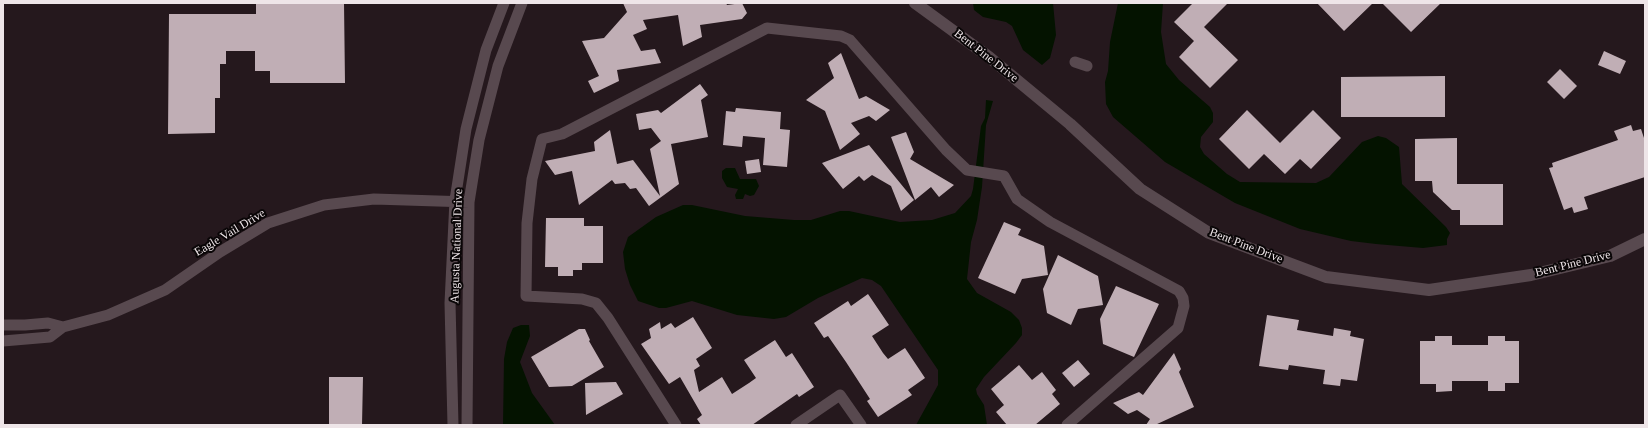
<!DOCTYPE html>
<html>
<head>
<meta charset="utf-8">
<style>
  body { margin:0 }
  #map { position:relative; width:1648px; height:428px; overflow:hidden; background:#25181d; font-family:Georgia,serif }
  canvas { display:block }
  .frame { position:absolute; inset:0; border:4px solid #eee5e8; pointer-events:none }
</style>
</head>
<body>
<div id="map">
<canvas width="1648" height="428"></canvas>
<div class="frame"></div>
</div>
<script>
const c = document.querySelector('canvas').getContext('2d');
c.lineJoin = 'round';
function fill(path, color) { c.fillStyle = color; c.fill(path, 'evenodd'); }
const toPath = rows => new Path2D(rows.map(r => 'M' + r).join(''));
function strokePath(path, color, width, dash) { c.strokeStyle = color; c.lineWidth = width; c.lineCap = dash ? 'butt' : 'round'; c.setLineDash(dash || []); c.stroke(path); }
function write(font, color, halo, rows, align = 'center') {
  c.font = font + ' Georgia,serif'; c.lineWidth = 4; c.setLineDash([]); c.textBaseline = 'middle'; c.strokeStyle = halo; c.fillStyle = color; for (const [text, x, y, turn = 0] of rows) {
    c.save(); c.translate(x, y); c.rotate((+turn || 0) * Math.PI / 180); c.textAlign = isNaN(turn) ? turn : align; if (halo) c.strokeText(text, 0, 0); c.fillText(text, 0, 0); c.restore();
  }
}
const water = toPath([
  [973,3,1053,3,1056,35,1050,58,1042,65,1023,50,1012,26,1006,22,983,17,974,10],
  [1118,3,1163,3,1161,32,1166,64,1179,80,1210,107,1213,113,1213,122,1201,137,1200,147,1204,154,1227,174,1240,182,1316,183,1329,177,1362,142,1378,136,1386,138,1399,147,1402,184,1446,227,1450,233,1447,239,1447,245,1423,248,1376,244,1351,241,1300,229,1235,203,1165,162,1113,117,1106,104,1105,82,1108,71,1110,42],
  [986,100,993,101,986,125,982,187,977,220,971,242,967,279,977,293,1011,312,1019,320,1022,328,1022,335,1016,343,984,377,976,389,977,394,984,405,987,425,916,425,938,385,938,370,881,286,872,280,862,278,818,298,786,317,774,319,737,315,692,301,666,308,659,308,638,301,630,285,625,269,623,252,628,237,656,217,683,205,692,205,745,216,794,220,811,220,840,211,849,211,900,222,932,220,955,213,971,196,973,189,981,126,985,118],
  [726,168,735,168,740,179,756,179,759,186,754,195,750,196,745,194,743,199,736,199,735,195,738,189,727,187,722,178,722,171],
  [521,325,529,325,530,336,520,362,532,393,555,425,503,425,504,359,507,342,513,328]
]);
const building = toPath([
  [256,3,344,3,345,83,270,83,270,71,255,71,255,51,226,51,226,64,220,64,220,98,215,98,215,133,168,134,169,14,256,14],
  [623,3,726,3,727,5,742,3,747,13,742,19,700,25,702,37,683,46,678,15,643,20,647,29,633,35,641,51,655,49,661,63,617,70,619,81,594,93,588,81,599,76,582,41,604,38,627,12],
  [1193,3,1228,3,1204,27,1238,60,1210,88,1179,57,1194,41,1174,22],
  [1317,3,1373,3,1344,31],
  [1382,3,1441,3,1411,32],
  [1604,51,1626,61,1620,74,1598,65],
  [841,53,859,99,866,96,890,110,876,121,869,116,851,123,860,134,840,150,825,111,806,100,834,78,828,63],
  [1560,69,1577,86,1564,99,1547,82],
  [1445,76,1445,117,1341,117,1341,77],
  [700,84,708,95,701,100,708,137,671,144,679,184,649,206,636,188,630,189,625,183,615,184,612,180,579,205,572,171,555,175,545,161,595,151,594,142,610,130,617,164,633,160,660,196,650,149,661,141,651,128,639,130,636,114,658,110,661,113],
  [736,108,781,112,780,129,790,130,787,167,763,165,765,138,743,136,742,147,723,145,726,111,735,112],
  [1247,110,1280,143,1313,110,1341,138,1311,169,1300,159,1285,174,1264,154,1249,169,1219,139],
  [1631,125,1633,131,1641,129,1645,141,1645,177,1584,197,1588,209,1574,213,1572,207,1564,210,1549,168,1553,167,1552,163,1618,140,1614,131],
  [906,132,914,152,910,159,954,185,939,197,931,187,915,200,891,137],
  [1457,138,1457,184,1503,184,1503,225,1460,225,1460,210,1452,210,1433,192,1432,181,1415,181,1415,139],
  [869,145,914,200,901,211,891,186,872,175,864,181,859,176,843,189,822,163],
  [759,159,761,172,747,174,745,161],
  [546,218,584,218,584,226,603,226,603,263,582,263,582,270,573,270,573,276,558,276,558,267,545,267],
  [1004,222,1021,229,1018,235,1044,246,1048,275,1022,279,1015,294,978,278],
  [1058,255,1098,276,1103,305,1078,309,1071,325,1047,313,1043,289],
  [1116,286,1159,304,1134,357,1103,344,1100,319],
  [868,294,889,325,872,336,883,353,888,359,905,348,925,378,908,390,912,395,878,417,867,401,870,399,846,362,828,336,824,338,814,323,848,301,851,306],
  [1267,315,1299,320,1297,330,1333,336,1334,328,1351,331,1350,336,1364,339,1357,381,1341,379,1340,386,1323,384,1325,370,1289,365,1288,370,1259,366],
  [693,317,712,348,696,359,700,366,694,370,699,392,722,377,732,394,749,383,756,378,744,360,775,340,786,357,792,353,814,387,799,397,797,394,752,425,701,425,697,419,702,415,680,377,669,384,641,344,651,338,649,329,660,322,661,329,671,323,675,328],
  [579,329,585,329,590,340,589,341,604,367,572,386,549,387,531,357],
  [1435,336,1452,336,1452,345,1488,345,1488,336,1505,336,1505,341,1519,341,1519,383,1505,383,1505,391,1488,391,1488,381,1452,381,1452,391,1436,392,1436,384,1420,384,1420,341,1435,341],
  [1174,353,1181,369,1179,372,1194,407,1155,425,1146,425,1150,419,1137,410,1128,414,1113,403,1139,392,1143,395],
  [1078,360,1090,374,1074,387,1062,373],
  [1019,365,1032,380,1042,372,1056,390,1052,394,1060,404,1035,425,1007,425,996,412,1004,405,991,389],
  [329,377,363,377,362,425,329,425],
  [616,382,623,394,586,415,585,383]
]);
const street = toPath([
  [1075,62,1087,66],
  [3,325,25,325,48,323,63,327],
  [3,341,50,337,63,327,108,315,165,290,220,252,268,223,324,205,374,199,469,202],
  [453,425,450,303,455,200,466,129,486,50,504,3],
  [467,425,469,202,479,140,498,66,522,3],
  [676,425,608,318,596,303,582,299,526,296,527,223,532,179,542,139,562,134,767,28,841,36,850,40,946,150,967,170,1004,176,1017,199,1050,222,1179,291,1183,298,1184,306,1178,328,1067,425],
  [796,425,840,395,861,425]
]);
const secondary = toPath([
  [915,3,989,57,1070,124,1140,189,1209,233,1326,277,1429,290,1531,275,1610,256,1645,239]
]);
const streetNames = [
  ["Bent Pine Drive",986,56,38],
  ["Eagle Vail Drive",230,233,-31],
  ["Augusta National Drive",457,246,-88],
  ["Bent Pine Drive",1246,246,21],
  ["Bent Pine Drive",1573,264,-14]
];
fill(water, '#041300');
fill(building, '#c0aeb5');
strokePath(street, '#58494f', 11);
strokePath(secondary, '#58494f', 12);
write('12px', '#eee5e8', '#0a0607', streetNames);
</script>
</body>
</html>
